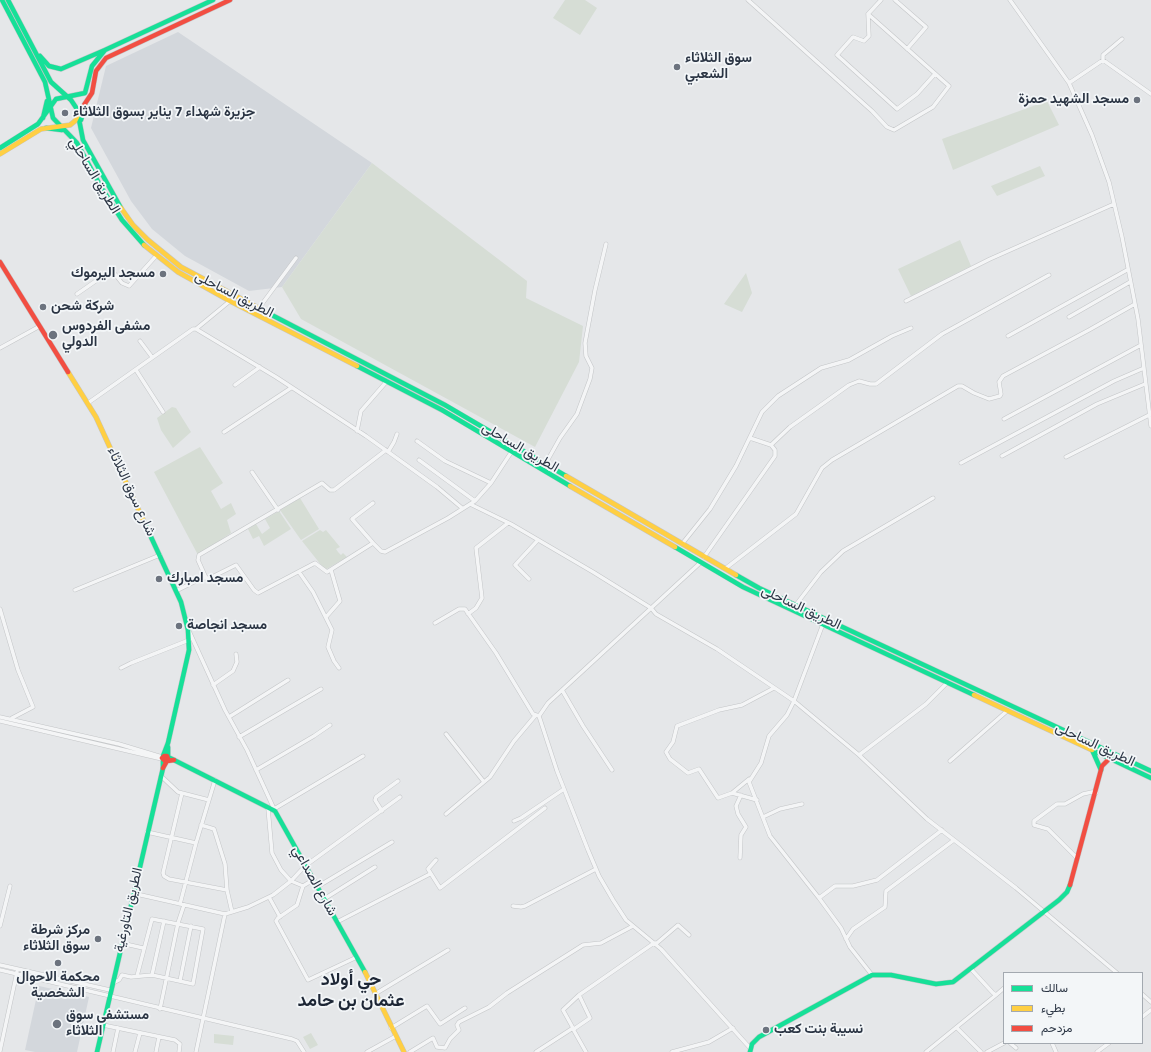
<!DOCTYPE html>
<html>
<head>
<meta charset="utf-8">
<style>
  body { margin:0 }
  #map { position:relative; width:1151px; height:1052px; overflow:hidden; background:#e5e7e9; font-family:"Titillium Web",Vazirmatn,sans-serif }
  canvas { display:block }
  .legend { position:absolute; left:1003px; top:972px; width:140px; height:72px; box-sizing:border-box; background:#f3f6f8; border:1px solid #a3a9b0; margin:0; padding:5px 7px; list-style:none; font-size:12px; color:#2b3544 }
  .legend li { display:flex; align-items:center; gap:8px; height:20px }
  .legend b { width:20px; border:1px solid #a3a9b0 }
</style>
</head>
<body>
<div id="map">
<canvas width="1151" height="1052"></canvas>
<ul class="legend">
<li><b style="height:5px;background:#16e098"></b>سالك</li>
<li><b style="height:5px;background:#ffcf43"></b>بطيء</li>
<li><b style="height:5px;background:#f24e42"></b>مزدحم</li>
</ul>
</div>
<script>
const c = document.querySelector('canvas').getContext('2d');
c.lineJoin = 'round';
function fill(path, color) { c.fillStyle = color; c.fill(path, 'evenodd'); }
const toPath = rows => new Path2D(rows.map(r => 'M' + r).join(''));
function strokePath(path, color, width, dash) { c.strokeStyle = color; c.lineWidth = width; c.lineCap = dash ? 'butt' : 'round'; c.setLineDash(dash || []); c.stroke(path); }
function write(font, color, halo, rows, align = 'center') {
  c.font = font + ' "Titillium Web",Vazirmatn,sans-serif'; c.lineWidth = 3.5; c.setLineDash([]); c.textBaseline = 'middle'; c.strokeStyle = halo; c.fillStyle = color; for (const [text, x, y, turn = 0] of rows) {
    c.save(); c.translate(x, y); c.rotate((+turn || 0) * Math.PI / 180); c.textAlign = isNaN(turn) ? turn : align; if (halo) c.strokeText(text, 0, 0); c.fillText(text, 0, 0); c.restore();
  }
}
const built = toPath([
  [178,32,372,163,282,287,249,291,185,256,152,229,131,201,91,128,106,66],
  [39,986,89,997,77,1052,35,1052,25,1050]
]);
const green = toPath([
  [565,0,585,0,597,8,580,35,553,18],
  [1047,101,1059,125,953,170,942,139],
  [372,163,527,281,526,298,583,326,579,362,535,447,301,319,282,287],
  [1040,166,1045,176,997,196,991,186],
  [960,240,971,266,911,296,898,269],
  [746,273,752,293,742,312,724,304],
  [172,407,176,408,191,432,173,448,161,430,157,418],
  [200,447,223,483,211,491,221,509,231,503,236,514,227,520,231,533,198,555,154,472],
  [300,498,319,529,301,540,280,510],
  [279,511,291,529,264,546,259,536,253,539,248,529,256,524,262,534,270,528,265,519],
  [320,530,323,532,326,530,340,547,336,549,338,552,341,555,343,553,347,557,325,570,302,541],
  [311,1033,318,1045,310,1049,303,1037],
  [214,1034,234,1036,233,1045,214,1043]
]);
const street = toPath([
  [748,0,872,111,887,127,894,130,933,107,949,86,868,14],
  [881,0,868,14,869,36,864,41,853,37,837,55,897,109,917,94,935,74],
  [895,0,926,27,907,49],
  [1010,0,1069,83,1092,135,1109,182,1122,237,1138,319,1151,426],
  [1103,60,1103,55,1122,39],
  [1069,83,1103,60,1151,94],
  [77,294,110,271,114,273,122,283,129,286,156,256],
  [906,301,990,259,1114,204],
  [259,308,296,258],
  [1069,317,1130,282],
  [196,329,230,301],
  [1008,336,1127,270],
  [140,341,152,357],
  [0,348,40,326],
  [136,370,163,412],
  [235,385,260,367],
  [88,403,193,329,196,329,276,377,366,436,437,487,462,508],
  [1004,419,1141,345],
  [357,431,361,411,387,381],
  [224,432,291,388],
  [750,438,771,445,790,427,849,385,859,381,870,384,876,384,942,334,1049,275],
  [417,441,445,461,491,483],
  [388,452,394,442,397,434],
  [1002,456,1097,404,1145,384],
  [1066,457,1151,414],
  [419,460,475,501],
  [546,463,560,438,577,414,590,379,592,368,586,356,585,343,595,290,606,244],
  [961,463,1114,381,1144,368],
  [252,472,278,510],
  [470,504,511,524,593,572,651,608,656,614,717,649,794,701,859,755,927,819,1016,888,1117,973],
  [373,543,352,519,373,503],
  [682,544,710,509,736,466,762,412,778,396,821,368,849,360,892,336,911,328],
  [704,557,775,456,775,450,771,445],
  [700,563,548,703,539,716,557,771,588,850,599,876,613,900,626,920,661,949,750,1048],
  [726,568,796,514,822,468,832,460,958,386,962,386,974,393,989,399,1000,396,1001,394,999,382,1003,376,1089,330,1135,304],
  [299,572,313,592,332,630,328,647,334,661,339,668],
  [206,578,198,560,199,555,322,483,330,490,334,490,386,450],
  [529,579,515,565,538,540],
  [75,590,160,555],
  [176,591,202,578,210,578,236,565,254,590,258,593,315,563,327,572,373,543,381,551,385,552,448,518,475,501,491,483,512,451],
  [795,606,821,572,843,551,933,498],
  [0,609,18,670,33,707,12,718],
  [468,614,476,608,482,598,476,548,508,523],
  [326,617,340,601,331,570],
  [435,623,459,609,465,609,496,653,533,714,539,716],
  [823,624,794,701,787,715,769,736,761,763,749,782,770,836,819,898,841,928,850,947,872,975],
  [189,631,225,710,247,750,275,811],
  [121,668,131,663,189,640],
  [213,685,233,671,237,662,236,654],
  [562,690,583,726,612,770],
  [0,717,119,744,162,757],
  [229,717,288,680],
  [0,721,162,759],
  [446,734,484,782],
  [239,737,321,689],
  [859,755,926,704,947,683],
  [950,761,1007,711],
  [256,770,314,736,330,725],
  [161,776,178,792,209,800],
  [182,793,163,873,164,876,169,879,227,890,232,912],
  [732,793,749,779],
  [757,800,732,793,718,798,699,769,688,773,670,759,666,752,673,742,677,726,719,710,742,705,774,688],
  [268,808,272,853,281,870,291,881,305,866,400,797],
  [274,809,363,756],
  [382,811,375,800,376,797,398,781],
  [446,814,490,777,514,741,535,716],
  [763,817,780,809,802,804],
  [514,821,521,818,564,789],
  [201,825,214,829,225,864,227,890],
  [147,832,196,843],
  [740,858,741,835,746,827,738,814,736,806,741,795],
  [1077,858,1048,829,1034,825,1034,821,1057,804,1065,804,1083,794,1092,792,1096,793],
  [436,860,428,869,440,888,545,808],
  [303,886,297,905,278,918,276,921,308,980,357,957],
  [317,887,392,842],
  [132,893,225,914,248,907,273,895,291,881,303,886,313,880],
  [269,897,280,917],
  [819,898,835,886,853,886,877,880,942,830],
  [324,899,375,867],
  [180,904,196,843,215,780],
  [513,906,521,907,525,906,596,869],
  [337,922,430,874],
  [0,926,10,886],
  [846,939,853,929,885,907,886,891,954,840],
  [121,943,143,948],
  [0,965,110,990],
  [0,970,292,1039,297,1041,304,1052],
  [152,975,164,921],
  [180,981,191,926],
  [113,983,119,980,122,975,131,977,152,975,193,984,203,929,152,919,137,976],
  [375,994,448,950],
  [1142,994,1151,1002],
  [996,995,1004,988],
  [160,1009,178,923,184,905],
  [1142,1017,1151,1010],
  [103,1025,175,1040,180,1044,179,1052],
  [391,1028,427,1006,440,1024,465,1008],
  [957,1028,981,1052],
  [573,1029,586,1052],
  [574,1029,590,1018,579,995],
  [1010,1043,1016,1048],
  [1052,1043,1056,1052],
  [0,1051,17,972],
  [113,1052,118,1028],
  [135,1052,140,1033],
  [156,1052,159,1037],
  [196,1052,225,914],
  [367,1052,396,1036],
  [410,1052,433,1038,437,1047,445,1048,450,1039,459,1030,457,1025,459,1022,489,1007,507,993,583,945,601,943,633,926],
  [536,1052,573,1028,563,1010,579,995,654,943,657,943,678,925,689,935],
  [672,1052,709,1042,733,1028],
  [926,1052,996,995,993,993,971,969],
  [987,1052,1004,1043],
  [1097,1052,1109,1043]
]);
const fast = toPath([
  [2,0,45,82,53,118,77,143,101,187,122,220,144,245],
  [8,0,51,82,71,100,77,109,83,140,121,208],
  [40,56,49,66,61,69,105,50],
  [43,118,47,101],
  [81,120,85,104],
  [46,128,62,130],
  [0,148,38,124,56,99,85,93,92,66,105,50,213,0],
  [266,312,445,405,566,476],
  [357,366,442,410,570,486],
  [145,524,181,602,188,630,189,650,168,743,163,756],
  [675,547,743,587,974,695],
  [736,575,759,588,1151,771],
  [168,747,168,757,275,811,365,972],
  [1092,750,1151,778],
  [1093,752,1101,770],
  [97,1052,163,768,163,759],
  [750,1052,752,1044,759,1037,872,975,891,975,936,984,953,982,1059,900,1067,892,1070,885]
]);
const slow = toPath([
  [0,154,41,129,70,125,75,121,78,115],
  [121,208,133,225,148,240,181,267,266,312],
  [144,245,178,272,230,301,357,366],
  [68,372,96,417,145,524],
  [566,476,736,575],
  [570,486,675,547],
  [974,695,1092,750],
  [365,972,404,1052]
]);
const jam = toPath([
  [84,105,92,93,96,71,106,58,230,0],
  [0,262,68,372],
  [163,768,167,761,168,759,167,756,164,756,162,758,165,761,167,761,174,760],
  [1070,885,1102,766,1109,759]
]);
const markers = [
  [677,67,4,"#6c737e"],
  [1137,100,4,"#6c737e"],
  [65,113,4,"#6c737e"],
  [163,274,4,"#6c737e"],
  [43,307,4,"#6c737e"],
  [53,335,5,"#6c737e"],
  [159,579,4,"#6c737e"],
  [179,626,4,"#6c737e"],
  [98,939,4,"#6c737e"],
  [58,963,4,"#6c737e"],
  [57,1024,5,"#6c737e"],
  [766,1030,4,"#6c737e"]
];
const poiNames = [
  ["سوق الثلاثاء",685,59],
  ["الشعبي",685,75],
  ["مسجد الشهيد حمزة",1129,100,"right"],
  ["جزيرة شهداء 7 يناير بسوق الثلاثاء",73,113],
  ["مسجد اليرموك",155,274,"right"],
  ["شركة شحن",51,307],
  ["مشفى الفردوس",62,327],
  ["الدولي",62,343],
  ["مسجد امبارك",167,579],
  ["مسجد انجاصة",187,626],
  ["مركز شرطة",90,931,"right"],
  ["سوق الثلاثاء",90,947,"right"],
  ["محكمة الاحوال",58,978,"center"],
  ["الشخصية",58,994,"center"],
  ["مستشفى سوق",66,1016],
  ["الثلاثاء",66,1032],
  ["نسيبة بنت كعب",774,1030]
];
const streetNames = [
  ["الطريق الساحلي",94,176,59],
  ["الطريق الساحلى",234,295,27],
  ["الطريق الساحلى",520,448,30],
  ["شارع سوق الثلاثاء",131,492,65],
  ["الطريق الساحلى",801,608,25],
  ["الطريق الساحلى",1095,745,25],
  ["شارع الصداعي",314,881,61],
  ["الطريق التاورغية",129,910,-77]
];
const districtNames = [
  ["حي أولاد",351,981],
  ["عثمان بن حامد",351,1002]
];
fill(built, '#d3d7dc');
fill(green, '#d6ddd5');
strokePath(street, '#c3c5c7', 4.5);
strokePath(fast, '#c3c5c7', 5.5);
strokePath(slow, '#c3c5c7', 5.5);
strokePath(jam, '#c3c5c7', 5.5);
strokePath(street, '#f4f5f6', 3.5);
strokePath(fast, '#16e098', 4.5);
strokePath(slow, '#ffcf43', 4.5);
strokePath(jam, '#f24e42', 4.5);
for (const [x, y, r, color] of markers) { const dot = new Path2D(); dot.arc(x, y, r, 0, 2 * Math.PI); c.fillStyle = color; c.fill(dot); strokePath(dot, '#f3f6f8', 1.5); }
write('bold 14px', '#2b3544', '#f3f6f8', poiNames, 'left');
write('14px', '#2b3544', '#f3f6f8', streetNames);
write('bold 18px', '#1d2635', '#f3f6f8', districtNames);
</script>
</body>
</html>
